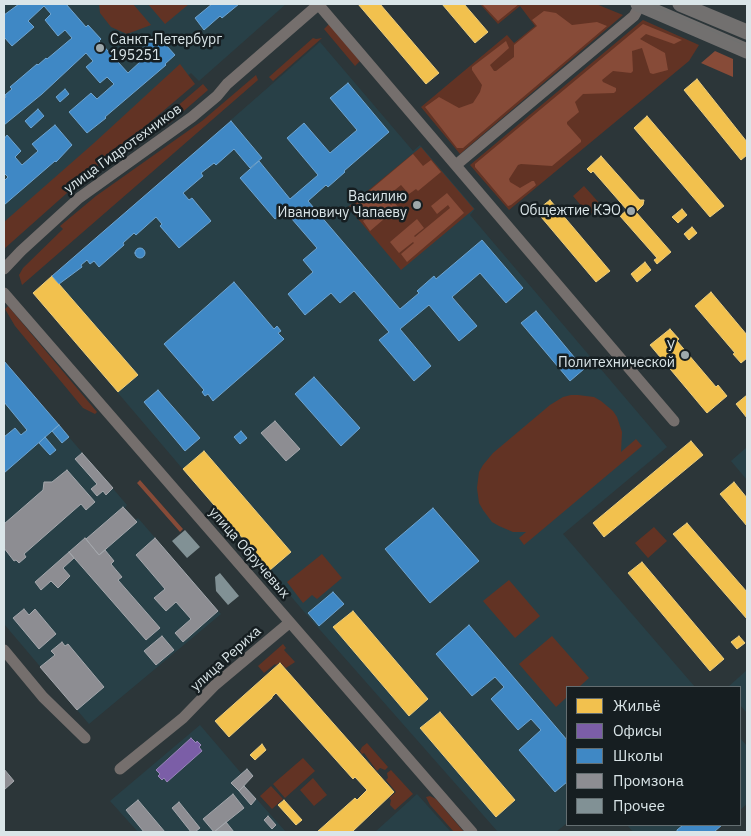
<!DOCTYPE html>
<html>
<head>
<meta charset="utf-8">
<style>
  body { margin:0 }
  #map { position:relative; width:751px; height:836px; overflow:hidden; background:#2c3639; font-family:"IBM Plex Sans",sans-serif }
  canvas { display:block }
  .frame { position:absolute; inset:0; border:5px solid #dae5e8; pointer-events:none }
  .legend { position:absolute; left:566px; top:686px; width:175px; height:140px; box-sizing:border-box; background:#161e21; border:1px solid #646e71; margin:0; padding:6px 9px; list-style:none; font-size:15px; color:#dae5e8 }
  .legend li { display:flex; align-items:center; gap:10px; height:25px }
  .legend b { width:25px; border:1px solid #646e71 }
</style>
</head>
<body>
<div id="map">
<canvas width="751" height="836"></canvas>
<div class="frame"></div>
<ul class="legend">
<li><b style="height:14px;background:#f2c14e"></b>Жильё</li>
<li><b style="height:14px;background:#7b5ea7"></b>Офисы</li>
<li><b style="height:14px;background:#3f88c5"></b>Школы</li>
<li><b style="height:14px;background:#8d8d92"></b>Промзона</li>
<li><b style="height:14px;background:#819195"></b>Прочее</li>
</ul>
</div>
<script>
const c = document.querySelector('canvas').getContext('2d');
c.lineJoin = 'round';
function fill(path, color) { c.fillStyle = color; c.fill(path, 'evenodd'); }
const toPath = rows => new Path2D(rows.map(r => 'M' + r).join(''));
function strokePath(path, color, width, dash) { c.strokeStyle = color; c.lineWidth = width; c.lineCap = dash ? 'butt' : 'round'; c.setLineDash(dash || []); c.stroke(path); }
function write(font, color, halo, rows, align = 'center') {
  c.font = font + ' "IBM Plex Sans",sans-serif'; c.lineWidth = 5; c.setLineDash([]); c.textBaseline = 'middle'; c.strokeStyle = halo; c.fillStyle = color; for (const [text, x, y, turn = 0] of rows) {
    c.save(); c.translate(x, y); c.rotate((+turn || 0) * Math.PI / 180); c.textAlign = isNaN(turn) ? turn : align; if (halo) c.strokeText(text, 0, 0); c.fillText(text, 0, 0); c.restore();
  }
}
const built = toPath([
  [4,4,286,4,199,81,191,73,4,235],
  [320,42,413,151,420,145,475,209,470,215,667,447,563,534,695,687,567,687,567,823,556,832,498,832,306,614,33,293],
  [4,361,127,505,125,508,135,520,138,518,221,614,89,724,4,624],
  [747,447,747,480,731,461],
  [747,670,747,713,740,705,740,687,728,687],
  [200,725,241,773,247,768,253,775,246,782,245,786,286,832,138,832,110,801],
  [740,738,747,746,747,804,740,810],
  [417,794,451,832,375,832],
  [627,825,722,825,714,832,633,832]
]);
const green = toPath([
  [99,4,133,4,151,25,127,34,111,27,100,13],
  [148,4,189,4,165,24],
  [480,4,596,4,623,15,460,154,421,107,507,35,514,43,535,26,520,6,498,24],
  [643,20,699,45,689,61,509,210,470,165],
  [329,24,360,61,355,66,324,29],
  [313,38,316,39,322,38,273,81,269,77],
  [180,64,195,84,76,185,4,249,4,222,94,143],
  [256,75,258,80,22,285,19,275,23,268,63,229,60,226,96,196,202,121],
  [203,84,208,90,171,122,124,152],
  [421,147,474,209,401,270,348,207],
  [584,186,601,205,589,215,573,196],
  [8,306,97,412,95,414,83,408,15,326,5,309],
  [571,395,578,395,594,397,601,401,613,411,617,417,622,432,621,452,636,439,642,446,524,545,519,538,526,532,513,532,499,526,492,522,483,510,479,503,477,488,479,472,483,465,493,453,550,405,563,397],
  [654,527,667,541,648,558,635,543],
  [322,554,342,578,317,599,312,595,303,603,287,582],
  [509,580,540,616,515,638,483,601],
  [552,636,589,678,579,687,567,687,567,697,556,707,519,664],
  [283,644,286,648,284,650,295,662,286,668,280,662,276,665,275,664,264,673,258,666],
  [367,743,388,767,385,770,380,768,377,771,364,753,362,754,360,751,362,747],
  [303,758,315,771,285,798,273,784],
  [391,770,413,794,395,810,390,805,391,800,389,798,396,792,386,780,388,778,387,773],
  [313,778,327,795,314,806,300,790],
  [271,786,283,799,272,809,260,796],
  [430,796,436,799,464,832,454,832,430,805,426,797]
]);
const forest = toPath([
  [482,4,519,4,498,21],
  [544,11,556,13,572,25,597,22,607,26,463,148,457,148,425,107,439,97,459,108,473,103,480,92,482,85,472,70,472,67,506,41,509,48,490,65,494,71,496,71,514,57,514,45,537,26,532,20],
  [643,24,682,40,674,44,646,34,640,39,665,53,668,70,653,74,650,73,642,48,632,51,633,71,631,73,613,71,602,80,603,82,616,88,616,91,614,93,583,94,575,102,579,112,567,122,567,124,581,140,581,142,552,166,521,164,518,165,509,179,510,182,520,188,532,181,534,181,536,185,511,205,508,206,475,167,475,164],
  [715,51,733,59,733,77,701,63],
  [413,154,423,166,431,160,441,172,418,191,416,189,409,194,401,185,385,198,391,205,394,202,398,207,370,231,363,221,368,217,356,202],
  [447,193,464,213,407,262,401,254,414,243,413,242,399,253,390,242,417,219,424,228,414,236,415,237,450,208,448,205,437,214,431,206],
  [140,480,183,529,180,532,137,483]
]);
const homes = toPath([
  [358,4,380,4,439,73,426,84,358,4],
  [442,4,464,4,488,32,475,43,442,4],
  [697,79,747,142,747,155,741,160,684,90,697,79],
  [647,116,724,206,710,217,634,128,647,116],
  [601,156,640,200,644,200,643,205,636,212,671,252,657,264,654,260,657,258,620,216,627,210,593,171,591,173,587,169,601,156],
  [550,200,610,271,596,282,536,211,550,200],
  [682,209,687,215,678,223,672,217,682,209],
  [692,227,697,233,689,240,684,234,692,227],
  [645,262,651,270,637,282,631,274,645,262],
  [52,276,138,375,118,392,33,293,52,276],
  [711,292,747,335,747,358,741,363,733,354,735,353,695,306,711,292],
  [670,329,679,339,677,341,716,387,718,385,727,396,707,413,650,345,670,329],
  [747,395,747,418,736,404,747,395],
  [691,441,703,455,604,537,593,523,691,441],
  [204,451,291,552,270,570,183,469,204,451],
  [734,482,747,498,747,526,720,494,734,482],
  [687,523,747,592,747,619,673,534,687,523],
  [642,562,724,659,710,671,628,573,642,562],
  [353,611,428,699,409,716,333,627,353,611],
  [739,636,745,643,737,649,731,642,739,636],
  [280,663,394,792,352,832,317,832,355,798,357,800,367,790,355,777,353,779,276,693,272,697,272,698,229,737,215,721,280,663],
  [440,712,515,800,496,817,420,728,440,712],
  [262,744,266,750,255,760,250,755,262,744],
  [284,800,302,820,296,825,278,805,284,800]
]);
const offices = toPath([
  [191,738,196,743,197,741,201,745,199,747,202,751,167,782,164,778,162,780,158,776,160,774,156,770,191,738]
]);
const schools = toPath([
  [19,4,66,4,86,27,88,25,101,39,99,41,128,73,141,61,135,55,157,35,175,55,165,64,166,65,105,117,106,118,87,133,69,112,91,93,97,99,114,84,107,77,100,83,86,67,93,61,86,53,42,94,4,125,4,98,6,97,5,95,12,89,10,87,37,64,38,65,46,58,47,59,72,38,65,30,58,36,45,20,51,14,44,6,28,21,34,27,12,46,4,37,4,15,19,4],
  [212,4,239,4,222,18,220,16,204,30,195,18,212,4],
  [348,83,389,132,344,171,345,172,328,187,326,185,308,201,400,309,419,293,417,291,434,276,436,279,482,240,523,288,506,303,480,273,452,297,477,326,459,341,429,305,400,329,431,366,414,381,379,340,389,332,354,291,340,303,331,293,305,315,288,294,313,272,303,260,317,248,285,211,275,219,240,178,259,161,290,199,318,175,287,138,304,123,330,153,357,130,330,98,348,83],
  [65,89,69,94,60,102,56,97,65,89],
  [38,109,44,116,31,128,25,121,38,109],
  [231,121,262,158,250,168,234,149,216,165,214,163,201,173,203,176,183,193,189,200,192,198,211,221,179,248,160,226,162,224,156,217,136,235,134,233,123,243,124,245,99,267,94,261,90,264,87,260,81,265,82,267,59,284,52,276,231,121],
  [55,125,72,145,56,162,55,161,4,205,4,181,8,177,4,173,4,139,7,135,21,151,15,157,22,165,38,151,32,144,55,125],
  '135 253a5 5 0 1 1 10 0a5 5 0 1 1-10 0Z',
  [234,282,274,329,277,326,281,331,278,333,284,339,213,401,208,394,205,396,202,392,204,390,164,344,234,282],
  [536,311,584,369,570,381,521,323,536,311],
  [4,361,59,425,4,473,4,437,15,428,21,435,27,430,4,402,4,361],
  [314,377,360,428,341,446,295,394,314,377],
  [158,390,200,438,185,451,144,402,158,390],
  [59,425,69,437,62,443,52,431,59,425],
  [241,431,247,438,240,444,234,437,241,431],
  [45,437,56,450,50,455,39,443,45,437],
  [433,508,479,561,430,603,385,549,433,508],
  [333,592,344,604,319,626,308,613,333,592],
  [469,625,567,740,567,782,555,792,519,750,541,730,531,719,518,730,491,699,504,687,495,677,472,696,436,654,469,625],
  [683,825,722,825,714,832,677,832,677,830,683,825]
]);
const industry = toPath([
  [275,421,300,449,286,461,261,433,275,421],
  [82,453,113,488,106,495,103,491,97,496,91,489,97,484,75,459,82,453],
  [67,470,95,502,86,510,81,504,24,554,26,557,19,563,16,560,14,561,4,548,4,524,43,490,44,482,52,482,67,470],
  [123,507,137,522,99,555,86,539,123,507],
  [85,538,99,555,105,550,114,561,111,564,122,577,118,580,160,628,146,640,69,552,85,538],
  [155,538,218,611,183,642,175,633,191,619,176,602,166,611,154,598,165,589,136,555,155,538],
  [69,552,74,558,63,568,70,576,58,588,51,581,41,590,35,582,69,552],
  [24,609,29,615,35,609,56,634,39,649,13,618,24,609],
  [162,636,174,650,156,665,144,651,162,636],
  [62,642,65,646,68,644,104,687,77,710,40,667,55,655,51,651,62,642],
  [4,769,14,781,4,790,4,769],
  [247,769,253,776,239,791,231,783,247,769],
  [244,786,256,799,251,805,239,791,244,786],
  [233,794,244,808,214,832,203,819,233,794],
  [138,800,165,832,144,832,126,810,138,800],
  [179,802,200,828,195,832,191,832,172,808,179,802],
  [268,816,276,825,272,829,264,820,268,816],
  [226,822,234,832,214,832,226,822]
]);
const building = toPath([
  [185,530,200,547,187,558,172,541],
  [220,573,239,596,228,605,216,591,215,577]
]);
const minor = toPath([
  [318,4,674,421],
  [456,165,634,16,640,5],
  [4,269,21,251,79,198,192,117,217,96,227,84,319,4],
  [4,293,472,832],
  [4,650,43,697,85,738],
  [120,769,183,718,215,685,289,623]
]);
const major = toPath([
  [638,4,747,51],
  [680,4,747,32]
]);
const tram = toPath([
  [651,4,747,46]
]);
const markers = [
  [100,48,5,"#9da8ab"],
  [417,205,5,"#9da8ab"],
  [631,211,5,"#9da8ab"],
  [685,355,5,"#9da8ab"]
];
const poiNames = [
  ["Санкт-Петербург",110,40,"left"],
  ["195251",110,56,"left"],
  ["Василию",407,197],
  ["Ивановичу Чапаеву",407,213],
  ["Общежтие КЭО",621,211],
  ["У",675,347],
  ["Политехнической",675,363]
];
const streetNames = [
  ["улица Гидротехников",123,149,-36],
  ["улица Обручевых",249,553,49],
  ["улица Рериха",226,659,-42]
];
fill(built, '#284047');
fill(green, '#623324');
fill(forest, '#874b38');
fill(homes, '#f2c14e');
strokePath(homes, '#ebcc7c', 1);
fill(offices, '#7b5ea7');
strokePath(offices, '#9886ba', 1);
fill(schools, '#3f88c5');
strokePath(schools, '#6ea4d0', 1);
fill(industry, '#8d8d92');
strokePath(industry, '#a4a7ac', 1);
fill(building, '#819195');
strokePath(minor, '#756f6d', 11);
strokePath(major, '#72706f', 15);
strokePath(tram, '#6f7070', 1);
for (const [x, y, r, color] of markers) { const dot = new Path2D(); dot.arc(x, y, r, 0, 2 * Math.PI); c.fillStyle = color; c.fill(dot); strokePath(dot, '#161e21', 2); }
write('14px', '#dae5e8', '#161e21', poiNames, 'right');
write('14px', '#dae5e8', '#161e21', streetNames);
</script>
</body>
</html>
